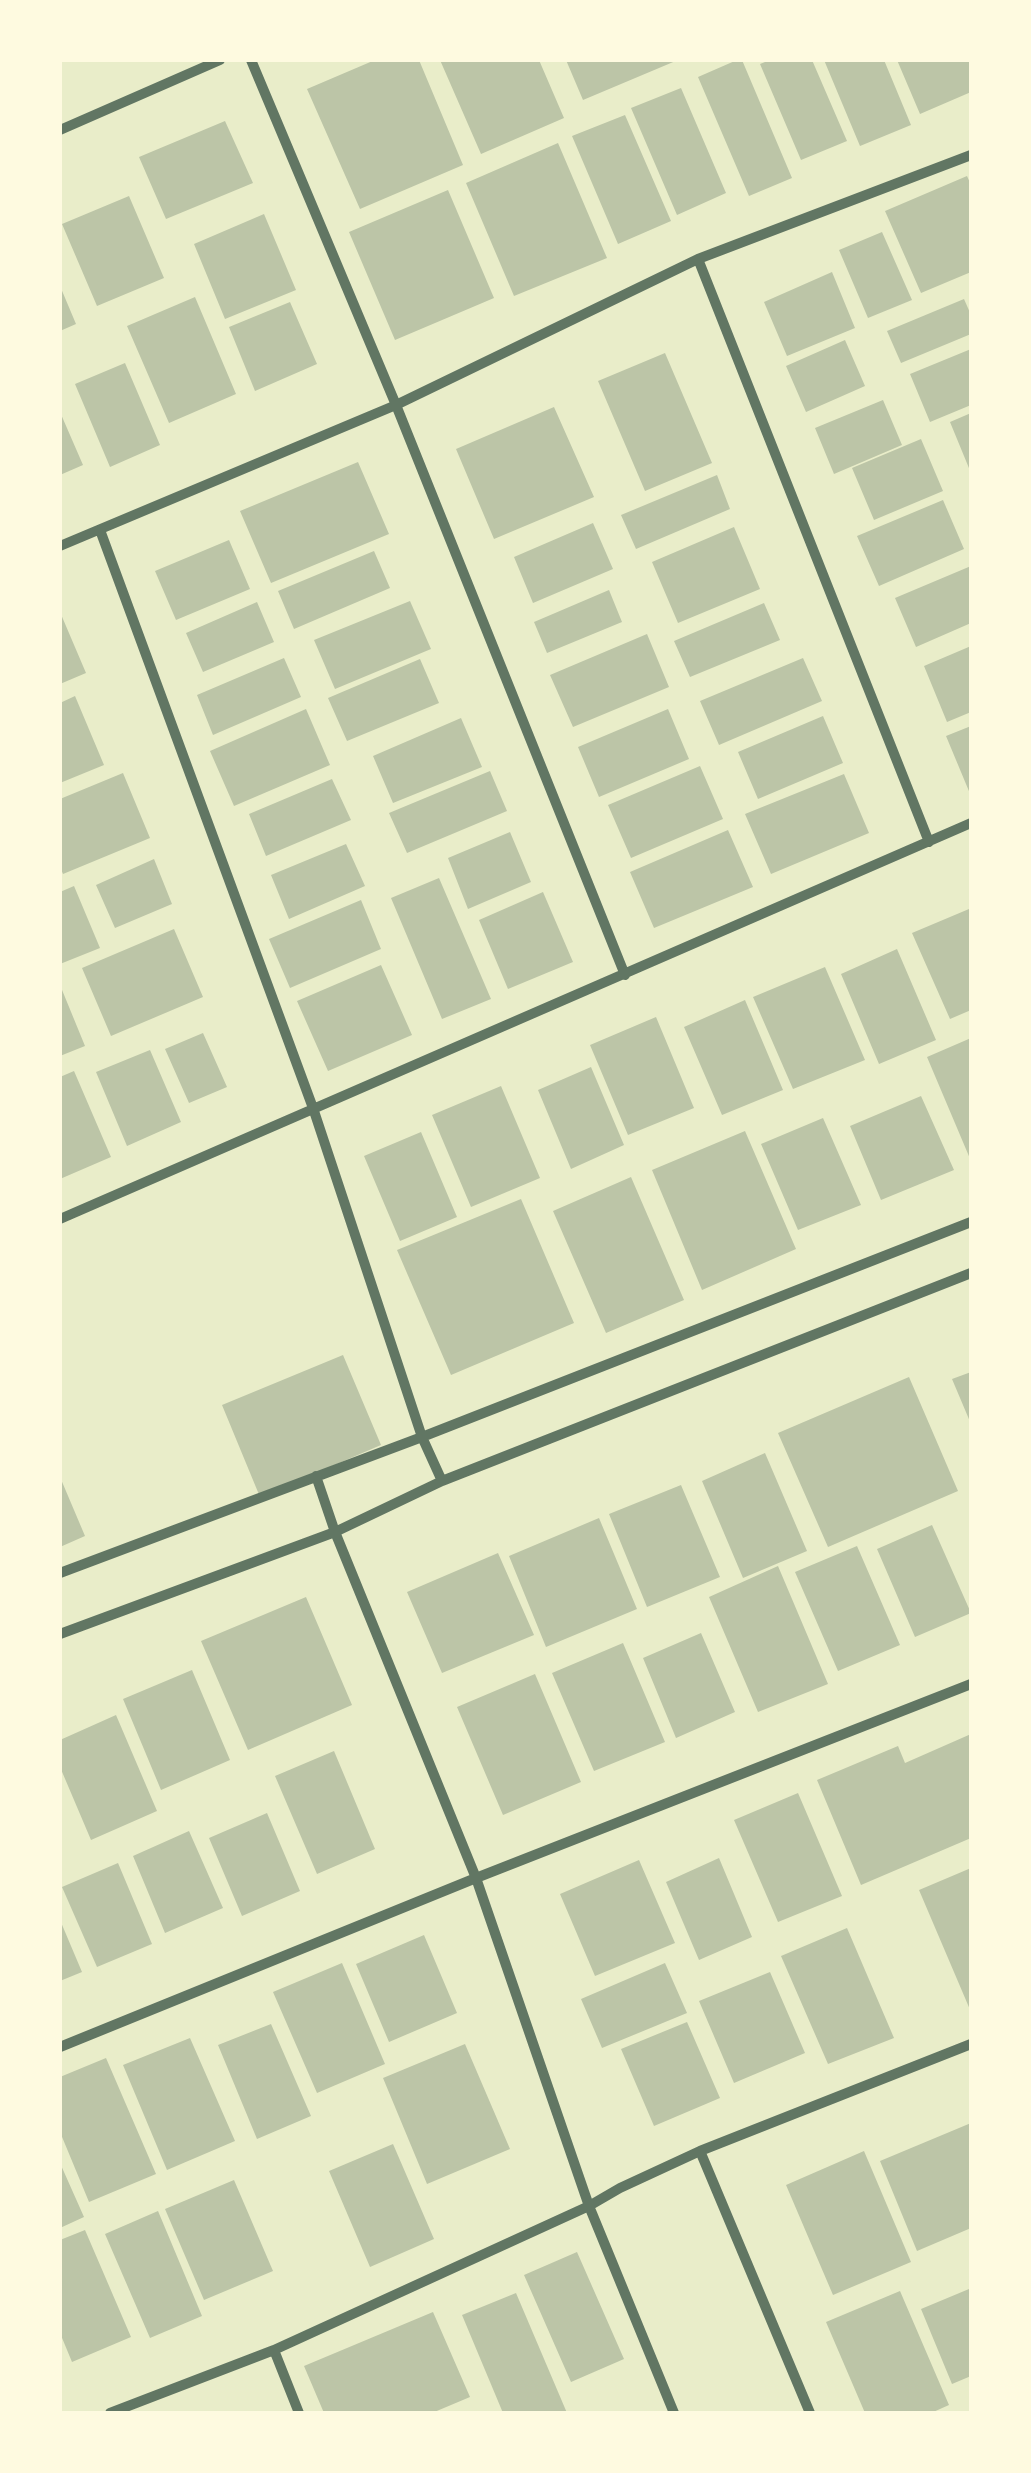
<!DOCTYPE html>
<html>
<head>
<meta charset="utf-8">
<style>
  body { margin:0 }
  #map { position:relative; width:1031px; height:2473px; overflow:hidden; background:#e9edc9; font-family:"Roboto Condensed",sans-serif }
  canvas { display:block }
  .frame { position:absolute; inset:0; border:62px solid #fefae0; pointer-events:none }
</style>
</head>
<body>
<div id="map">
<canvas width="1031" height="2473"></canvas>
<div class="frame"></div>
</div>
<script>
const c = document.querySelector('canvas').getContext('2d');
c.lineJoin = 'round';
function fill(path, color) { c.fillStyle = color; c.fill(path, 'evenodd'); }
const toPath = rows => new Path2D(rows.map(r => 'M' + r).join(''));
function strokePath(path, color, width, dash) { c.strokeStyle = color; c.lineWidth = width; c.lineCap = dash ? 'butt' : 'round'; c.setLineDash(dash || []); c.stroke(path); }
const building = toPath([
  [375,60,419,60,463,165,360,209,307,89],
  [440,60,539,60,564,118,481,154],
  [566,60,678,60,583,100],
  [737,60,742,60,792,178,749,196,698,77],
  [770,60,812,60,847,141,801,160,760,64],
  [824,60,884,60,911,125,860,146],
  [897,60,971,60,971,92,920,114],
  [681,88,726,193,677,215,631,108],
  [625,115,671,221,618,244,572,136],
  [225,121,253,183,166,219,139,157],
  [558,143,607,258,514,296,466,183],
  [967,176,971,185,971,272,921,293,885,211],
  [448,190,494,298,395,340,349,232],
  [129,196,164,278,97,306,62,224],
  [264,214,296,290,225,319,194,244],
  [882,232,912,300,868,318,839,250],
  [832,272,855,328,787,356,764,302],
  [60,286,76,324,60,331],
  [195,297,236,394,169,423,127,326],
  [964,299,971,315,971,334,901,363,887,331],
  [290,302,317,364,255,391,229,327],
  [845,340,865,386,806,412,786,366],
  [971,349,971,405,930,422,910,374],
  [665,353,712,463,645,491,598,381],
  [125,363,160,445,110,467,75,384],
  [883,400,902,445,834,474,815,428],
  [554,407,594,497,494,539,456,449],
  [60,412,83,465,60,475],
  [971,413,971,473,950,422],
  [921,439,943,491,874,520,852,468],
  [358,462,389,534,271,583,240,511],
  [717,475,730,509,636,549,621,515],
  [943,500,964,549,879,586,857,536],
  [593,523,613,569,533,603,514,557],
  [734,527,760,589,678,623,652,562],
  [229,540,250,589,176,620,155,571],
  [374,551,390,588,294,629,278,591],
  [971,566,971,623,916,647,895,598],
  [609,590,622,622,547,653,534,622],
  [410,601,431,649,335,689,314,640],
  [257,602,274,642,203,672,186,633],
  [764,603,780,640,690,677,674,641],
  [60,612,86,673,60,684],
  [647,634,669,687,573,727,550,675],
  [971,646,971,712,947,722,924,666],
  [284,658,301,697,213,735,197,695],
  [803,658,822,701,719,745,700,701],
  [420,659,439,703,347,741,328,698],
  [75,696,104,765,60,783,60,703],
  [306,709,330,765,234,806,210,751],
  [668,709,689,759,599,797,578,747],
  [823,716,843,763,758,799,738,752],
  [461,718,482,767,393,803,373,756],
  [971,726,971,796,946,736],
  [700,766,723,819,631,858,608,805],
  [490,771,507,811,407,853,389,813],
  [123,773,150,838,63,874,60,867,60,799],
  [844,774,869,833,771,874,745,814],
  [332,779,351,820,266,856,249,814],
  [728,830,753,887,654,928,630,872],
  [510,832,531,882,468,909,448,858],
  [346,844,365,886,289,919,271,875],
  [154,859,172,904,115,928,96,885],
  [439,878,491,999,442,1019,391,898],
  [74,886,100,948,60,964,60,892],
  [543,892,573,962,508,989,479,920],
  [361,900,381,949,290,988,269,939],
  [969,909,971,1010,950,1019,912,933],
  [174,929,203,997,111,1036,82,968],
  [897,949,936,1040,879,1064,841,974],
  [381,965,412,1035,328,1071,297,1001],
  [825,967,865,1060,793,1089,753,997],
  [60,985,85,1046,60,1056],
  [745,1000,783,1090,722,1115,684,1027],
  [656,1017,694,1108,628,1135,590,1045],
  [203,1033,227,1087,189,1103,165,1049],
  [971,1038,971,1161,927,1057],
  [150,1050,181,1122,127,1146,96,1072],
  [591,1067,624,1145,571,1169,538,1090],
  [74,1071,111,1157,60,1179,60,1077],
  [501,1086,540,1178,471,1207,432,1115],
  [921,1096,954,1170,881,1200,850,1126],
  [823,1118,861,1205,798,1230,761,1144],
  [745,1131,796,1249,702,1290,652,1170],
  [421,1132,457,1217,400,1241,364,1156],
  [631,1177,684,1300,606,1333,553,1211],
  [521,1199,574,1323,451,1375,397,1250],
  [343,1355,381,1445,260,1497,222,1405],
  [971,1372,971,1424,952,1379],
  [909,1377,958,1491,828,1547,778,1433],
  [765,1453,807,1551,743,1578,702,1481],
  [60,1477,85,1536,60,1547],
  [681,1485,720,1577,647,1607,609,1514],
  [599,1518,637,1609,546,1647,509,1556],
  [932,1525,971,1613,915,1637,877,1549],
  [857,1546,900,1645,838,1671,795,1572],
  [498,1553,534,1635,442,1673,407,1592],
  [778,1566,828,1684,758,1712,709,1597],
  [306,1597,352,1705,248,1750,201,1641],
  [701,1633,735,1712,676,1738,643,1658],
  [623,1643,665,1742,594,1771,552,1673],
  [192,1670,230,1760,161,1790,123,1699],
  [535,1674,581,1782,503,1815,457,1707],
  [116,1715,157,1811,91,1840,60,1767,60,1740],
  [971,1734,971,1838,861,1885,817,1780,898,1746,905,1763],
  [334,1751,375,1849,317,1874,275,1776],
  [798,1793,842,1896,778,1922,734,1820],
  [267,1813,300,1891,242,1916,209,1838],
  [189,1831,223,1908,165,1933,133,1856],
  [719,1858,752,1937,699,1960,666,1882],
  [639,1860,675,1943,595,1976,560,1894],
  [118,1863,152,1944,97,1967,62,1887],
  [971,1868,971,2012,919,1890],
  [60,1920,82,1972,60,1981],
  [847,1928,894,2038,828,2064,781,1956],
  [424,1935,457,2013,389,2042,356,1964],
  [342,1963,385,2064,317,2093,273,1992],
  [665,1963,687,2013,602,2048,581,1999],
  [770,1972,805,2053,734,2083,699,2001],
  [687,2022,720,2098,654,2126,621,2049],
  [271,2024,311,2116,257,2139,218,2045],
  [190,2038,235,2141,167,2170,123,2065],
  [465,2044,510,2149,427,2184,383,2078],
  [106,2058,156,2174,89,2202,60,2132,60,2077],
  [971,2123,971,2228,917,2251,880,2161],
  [393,2144,434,2239,370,2267,329,2171],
  [864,2151,911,2262,833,2295,786,2185],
  [60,2163,84,2217,60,2228],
  [234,2180,273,2271,204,2300,165,2209],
  [158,2211,202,2316,150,2338,105,2234],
  [85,2230,131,2337,72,2362,60,2333,60,2240],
  [577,2252,624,2359,571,2382,524,2275],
  [969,2289,971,2376,952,2384,921,2309],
  [900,2291,949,2405,931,2413,865,2413,826,2322],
  [516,2293,567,2413,503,2413,462,2315],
  [433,2312,470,2397,432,2413,324,2413,304,2366]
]);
const minor = toPath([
  [251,60,396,405,625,975],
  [60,130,220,60],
  [698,259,929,842],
  [100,530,313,1108,422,1437,442,1481],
  [60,546,396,405,698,259,971,155],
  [60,1219,971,823],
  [60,1573,422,1437,971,1222],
  [60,1634,335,1532,442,1481,971,1273],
  [60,2047,476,1878,971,1684],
  [274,2350,299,2413],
  [110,2413,274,2350,589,2206,476,1878,335,1532,316,1476],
  [674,2413,589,2206,620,2188,700,2151],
  [810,2413,700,2151,971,2044]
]);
fill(building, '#bcc5a7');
strokePath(minor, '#617663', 10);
</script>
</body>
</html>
